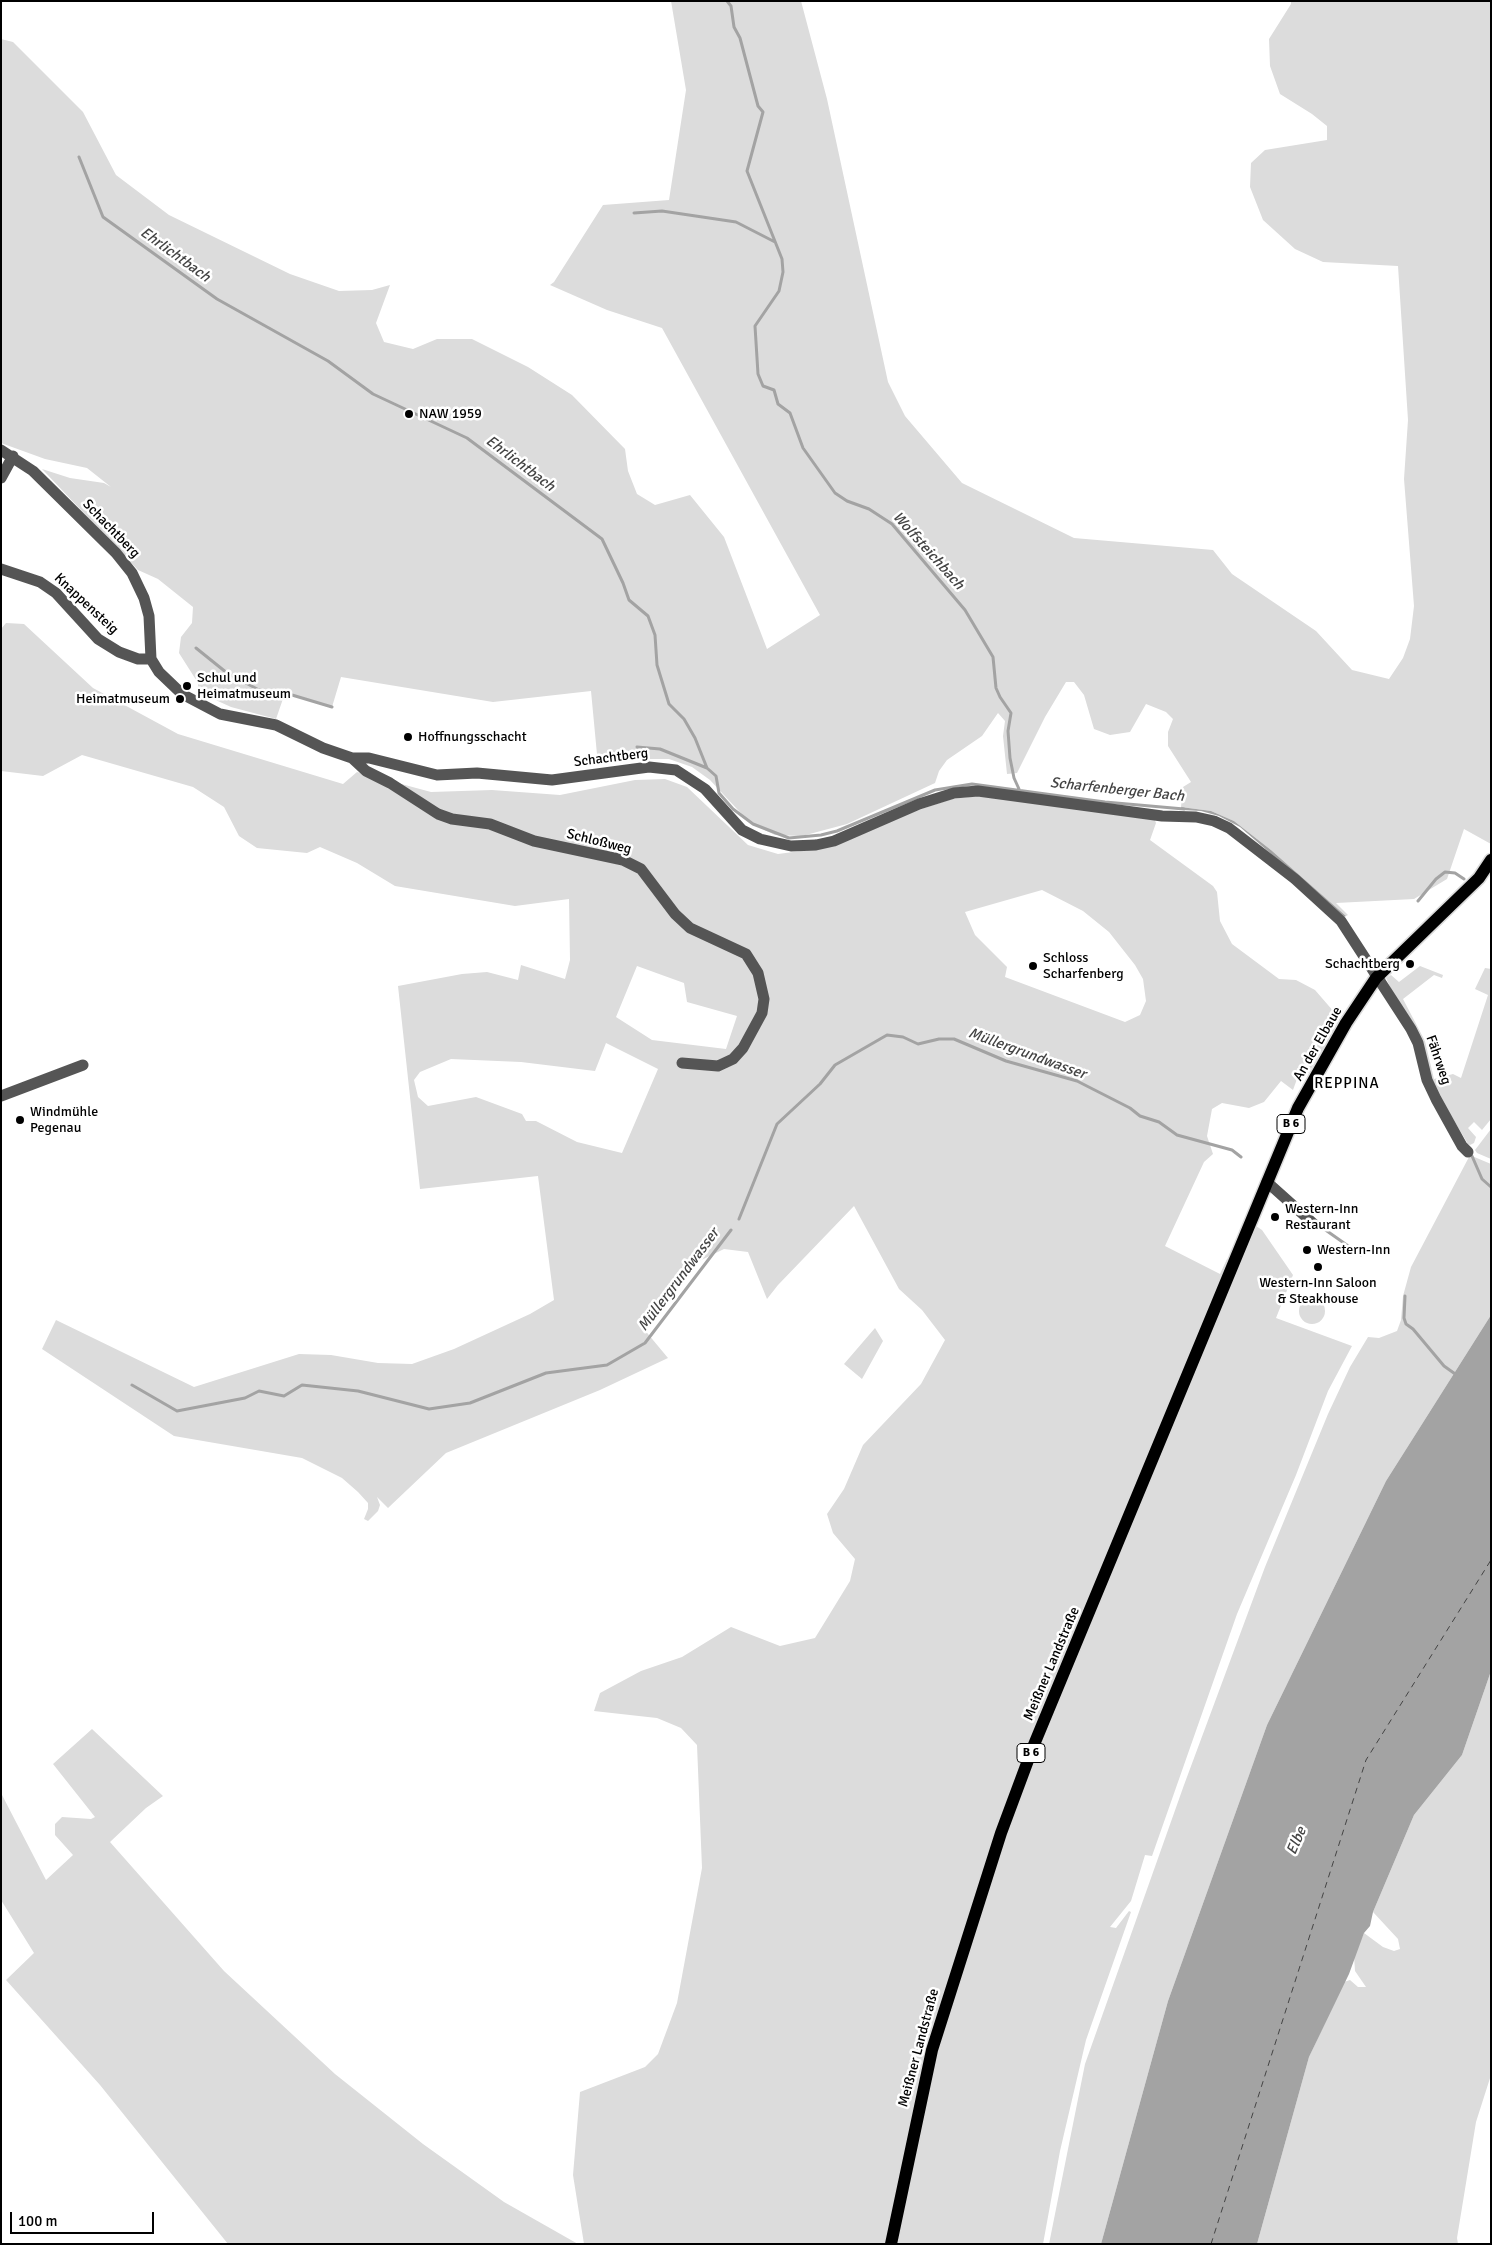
<!DOCTYPE html>
<html>
<head>
<meta charset="utf-8">
<style>
  body { margin:0 }
  #map { position:relative; width:1492px; height:2245px; overflow:hidden; background:#fff; font-family:Signika,sans-serif }
  canvas { display:block }
  .frame { position:absolute; inset:0; border:2px solid #000; pointer-events:none }
  .scale { position:absolute; left:10px; top:2212px; width:144px; height:22px; box-sizing:border-box; border:2px solid #000; border-top:0; padding-left:6px; font-size:15px; line-height:18px; white-space:nowrap; color:#000; -webkit-text-stroke:4px #fff; paint-order:stroke }
</style>
</head>
<body>
<div id="map">
<canvas width="1492" height="2245"></canvas>
<div class="frame"></div>
<div class="scale">100 m</div>
</div>
<script>
const c = document.querySelector('canvas').getContext('2d');
c.lineJoin = 'round';
function fill(path, color) { c.fillStyle = color; c.fill(path, 'evenodd'); }
const toPath = rows => new Path2D(rows.map(r => 'M' + r).join(''));
function strokePath(path, color, width, dash) { c.strokeStyle = color; c.lineWidth = width; c.lineCap = dash ? 'butt' : 'round'; c.setLineDash(dash || []); c.stroke(path); }
function write(font, color, halo, rows, align = 'center') {
  c.font = font + ' Signika,sans-serif'; c.lineWidth = 5; c.setLineDash([]); c.textBaseline = 'middle'; c.strokeStyle = halo; c.fillStyle = color; for (const [text, x, y, turn = 0] of rows) {
    c.save(); c.translate(x, y); c.rotate((+turn || 0) * Math.PI / 180); c.textAlign = isNaN(turn) ? turn : align; if (halo) c.strokeText(text, 0, 0); c.fillText(text, 0, 0); c.restore();
  }
}
const green = toPath([
  [671,1,801,1,827,99,888,382,905,416,962,483,1074,538,1213,550,1232,574,1316,631,1352,670,1389,679,1403,658,1410,639,1414,606,1404,479,1408,420,1398,266,1323,262,1295,249,1263,220,1250,187,1251,163,1265,150,1327,140,1327,126,1312,114,1280,94,1270,66,1269,39,1291,4,1291,1,1491,1,1491,844,1464,829,1447,879,1414,899,1336,903,1348,915,1346,916,1271,850,1234,821,1211,811,1181,807,1183,787,1191,782,1168,746,1168,732,1173,719,1166,712,1146,704,1130,732,1110,735,1094,729,1084,695,1074,682,1066,682,1045,717,1017,773,1007,774,1003,736,1005,721,998,713,982,736,947,760,939,771,935,783,847,824,802,836,775,835,750,823,710,780,692,767,669,759,637,759,598,765,591,691,493,702,341,677,332,707,285,693,276,719,231,707,198,692,198,683,179,653,181,637,192,623,193,607,158,579,138,570,42,469,70,478,104,483,111,487,87,468,45,459,1,443,1,39,13,42,83,112,116,175,169,215,290,274,339,291,372,290,390,285,376,323,384,342,413,349,437,339,472,339,528,367,572,395,625,449,628,471,637,494,655,505,690,495,724,537,767,649,820,615,662,328,607,310,550,285,554,282,603,205,669,200,686,90],
  [6,623,24,624,93,688,178,734,343,784,357,772,431,792,492,790,560,795,635,780,665,779,687,787,748,845,778,854,816,849,918,810,952,799,977,796,1154,818,1156,823,1150,840,1213,886,1217,892,1220,921,1232,944,1279,979,1296,980,1315,990,1341,1020,1308,1074,1297,1079,1293,1090,1281,1081,1264,1102,1249,1108,1222,1103,1212,1109,1207,1136,1213,1154,1204,1162,1165,1246,1220,1274,1227,1259,1228,1263,1009,1795,985,1863,919,2080,886,2244,584,2244,573,2175,580,2092,645,2067,658,2054,677,2003,702,1868,697,1745,681,1728,657,1718,594,1711,600,1693,641,1671,682,1657,731,1627,780,1646,815,1638,850,1581,855,1559,833,1533,827,1514,844,1489,863,1445,921,1384,945,1340,922,1310,899,1289,854,1206,778,1285,767,1299,748,1252,724,1249,685,1268,661,1309,643,1328,668,1358,600,1390,446,1453,388,1508,377,1497,380,1505,378,1511,368,1521,364,1519,368,1509,368,1503,358,1492,342,1478,302,1458,174,1436,42,1349,56,1320,194,1387,299,1354,331,1355,378,1363,412,1364,454,1349,530,1314,554,1300,538,1176,420,1189,398,986,462,974,487,972,518,980,521,965,565,979,570,960,569,899,515,906,395,886,357,863,320,847,307,853,257,848,239,836,224,807,193,787,82,755,43,776,1,771,1,629],
  [1042,890,1083,911,1109,932,1135,965,1143,979,1146,1001,1140,1015,1125,1022,1005,977,1007,967,975,935,965,912],
  [637,966,684,983,687,1002,737,1016,726,1049,652,1040,616,1017],
  [606,1043,658,1069,622,1153,577,1142,536,1121,526,1121,522,1114,476,1097,428,1106,418,1097,414,1080,420,1072,451,1059,521,1062,595,1071],
  [1420,966,1443,975,1442,978,1434,975,1403,999,1425,1041,1434,1079,1453,1074,1461,1078,1488,995,1475,989,1485,968,1491,969,1491,1119,1482,1130,1474,1122,1468,1128,1476,1137,1474,1143,1470,1145,1468,1144,1440,1097,1386,978,1391,975,1399,982],
  [1491,1129,1491,1159,1477,1153,1475,1150],
  [1472,1156,1491,1164,1491,1315,1386,1481,1267,1725,1168,2001,1101,2244,1049,2244,1085,2064,1184,1785,1265,1567,1328,1414,1350,1367,1368,1337,1379,1338,1397,1331,1401,1320,1403,1296,1411,1267,1469,1157],
  [1256,1226,1262,1230,1293,1275,1276,1318,1352,1346,1328,1391,1296,1475,1237,1614,1152,1856,1145,1855,1131,1901,1110,1927,1116,1928,1129,1911,1131,1912,1086,2040,1060,2151,1043,2244,897,2244,931,2075,978,1918,1015,1812,1107,1582],
  '1299 1311a13 13 0 1 1 26 0a13 13 0 1 1-26 0Z',
  [875,1328,883,1341,862,1379,844,1364],
  [1491,1671,1491,2075,1476,2122,1457,2238,1458,2244,1257,2244,1309,2057,1344,1982,1350,1980,1358,1987,1366,1987,1355,1971,1354,1956,1364,1933,1383,1947,1394,1951,1400,1949,1398,1939,1373,1912,1414,1815,1462,1755],
  [92,1729,163,1796,146,1808,110,1842,224,1971,335,2074,423,2144,504,2202,578,2244,228,2244,100,2085,6,1980,34,1953,1,1900,1,1793,46,1880,73,1855,55,1835,55,1824,62,1817,91,1819,95,1817,53,1764]
]);
const water = toPath([
  [1181,807,1211,811,1234,821,1271,850,1346,916,1344,917,1240,827,1219,816,1201,811,1182,810],
  [1491,1315,1491,1671,1462,1755,1414,1815,1373,1912,1370,1926,1364,1933,1349,1974,1309,2057,1257,2244,1101,2244,1168,2001,1267,1725,1386,1481]
]);
const stream = toPath([
  [727,1,731,6,734,27,740,38,758,106,763,112,747,171,782,259,783,272,779,291,755,326,758,374,763,386,774,390,778,404,790,413,803,448,835,493,847,501,869,509,892,524,965,610,993,657,996,688,1000,697,1011,713,1008,731,1010,758,1014,778,1019,789],
  [79,157,103,217,217,299,328,361,373,394,467,438,602,539,623,583,629,600,648,616,655,635,657,665,669,704,684,719,695,738,707,768],
  [634,213,662,211,736,222,775,242],
  [196,648,227,673,259,690,292,695,332,707],
  [637,747,660,749,707,768,716,776,719,793,733,809,753,824,789,838,821,835,837,831,935,790,972,784,1105,802,1184,809],
  [1418,901,1436,879,1445,872,1455,873,1464,879],
  [1472,1156,1482,1179,1491,1187],
  [739,1219,777,1124,820,1084,835,1065,887,1035,903,1037,918,1044,939,1039,954,1039,1006,1061,1077,1081,1130,1108,1140,1116,1159,1122,1177,1135,1232,1150,1241,1157],
  [1317,1224,1361,1255],
  [1405,1296,1404,1318,1406,1324,1413,1329,1444,1366,1458,1376],
  [132,1385,177,1411,245,1398,259,1391,284,1396,302,1385,358,1391,429,1409,470,1403,546,1373,607,1365,645,1343,731,1230]
]);
const ferry = toPath([
  [1211,2244,1366,1760,1491,1560]
]);
const minor = toPath([
  [1,450,33,471,116,553,132,573,144,598,149,616,151,659,159,672,182,694,220,714,276,725,323,748,352,758,369,758,437,775,477,773,552,780,649,767,676,770,705,789,742,830,760,839,791,846,816,845,834,841,919,804,954,793,978,791,1162,816,1196,817,1214,821,1229,828,1295,879,1341,921,1411,1029,1418,1043,1427,1080,1436,1099,1462,1146,1468,1152],
  [1,478,13,456],
  [1,569,40,582,56,593,98,639,119,652,138,659,151,659],
  [352,758,366,771,390,783,438,814,452,819,490,824,534,841,623,860,641,869,675,914,690,928,746,954,758,973,764,999,762,1013,743,1048,733,1059,718,1066,682,1063],
  [1,1096,83,1065],
  [1267,1182,1315,1225]
]);
const major = toPath([
  [891,2244,932,2050,1001,1833,1033,1747,1298,1108,1346,1023,1376,978,1479,878,1491,860]
]);
const markers = [
  [409,414,5,"#000"],
  [187,686,5,"#000"],
  [180,699,5,"#000"],
  [408,737,5,"#000"],
  [1410,964,5,"#000"],
  [1033,966,5,"#000"],
  [20,1120,5,"#000"],
  [1275,1217,5,"#000"],
  [1307,1250,5,"#000"],
  [1318,1267,5,"#000"]
];
const shields = [
  [1291,1124,28],
  [1031,1753,28]
];
const shieldNames = [
  ["B 6",1291,1124],
  ["B 6",1031,1753]
];
const poiNames = [
  ["NAW 1959",419,414],
  ["Schul und",197,678],
  ["Heimatmuseum",197,694],
  ["Heimatmuseum",170,699,"right"],
  ["Hoffnungsschacht",418,737],
  ["Schloss",1043,958],
  ["Scharfenberg",1043,974],
  ["Schachtberg",1400,964,"right"],
  ["Windmühle",30,1112],
  ["Pegenau",30,1128],
  ["Western-Inn",1285,1209],
  ["Restaurant",1285,1225],
  ["Western-Inn",1317,1250],
  ["Western-Inn Saloon",1318,1283,"center"],
  ["& Steakhouse",1318,1299,"center"]
];
const streetNames = [
  ["Schachtberg",111,529,46],
  ["Knappensteig",86,604,43],
  ["Schachtberg",611,758,-7],
  ["Schloßweg",599,842,14],
  ["An der Elbaue",1318,1044,-60],
  ["Fährweg",1438,1060,71],
  ["Meißner Landstraße",1052,1664,-67],
  ["Meißner Landstraße",919,2048,-75]
];
const waterNames = [
  ["Ehrlichtbach",175,255,36],
  ["Ehrlichtbach",520,464,37],
  ["Wolfsteichbach",928,551,48],
  ["Scharfenberger Bach",1117,790,6],
  ["Müllergrundwasser",1027,1054,20],
  ["Müllergrundwasser",679,1280,-53],
  ["Elbe",1297,1841,-67]
];
const neighbourhoodNames = [
  ["REPPINA",1347,1084]
];
fill(green, '#dcdcdc');
fill(water, '#a3a3a3');
strokePath(stream, '#a3a3a3', 3);
strokePath(ferry, '#444', 1, [6, 5]);
strokePath(major, '#dbdbdb', 15);
strokePath(minor, '#555', 11);
strokePath(major, '#000', 12);
for (const [x, y, r, color] of markers) { const dot = new Path2D(); dot.arc(x, y, r, 0, 2 * Math.PI); c.fillStyle = color; c.fill(dot); strokePath(dot, '#fff', 2); }
for (const [x, y, w] of shields) { const box = new Path2D(); box.roundRect(x - w / 2, y - 9.5, w, 19, 4); c.fillStyle = '#fff'; c.fill(box); strokePath(box, '#000', 1); }
write('bold 12px', '#000', null, shieldNames);
write('14px', '#000', '#fff', poiNames, 'left');
write('14px', '#000', '#fff', streetNames);
write('italic 15px', '#444', '#fff', waterNames);
c.letterSpacing = '1px';
write('15px', '#000', '#fff', neighbourhoodNames);
c.letterSpacing = '0px';
</script>
</body>
</html>
